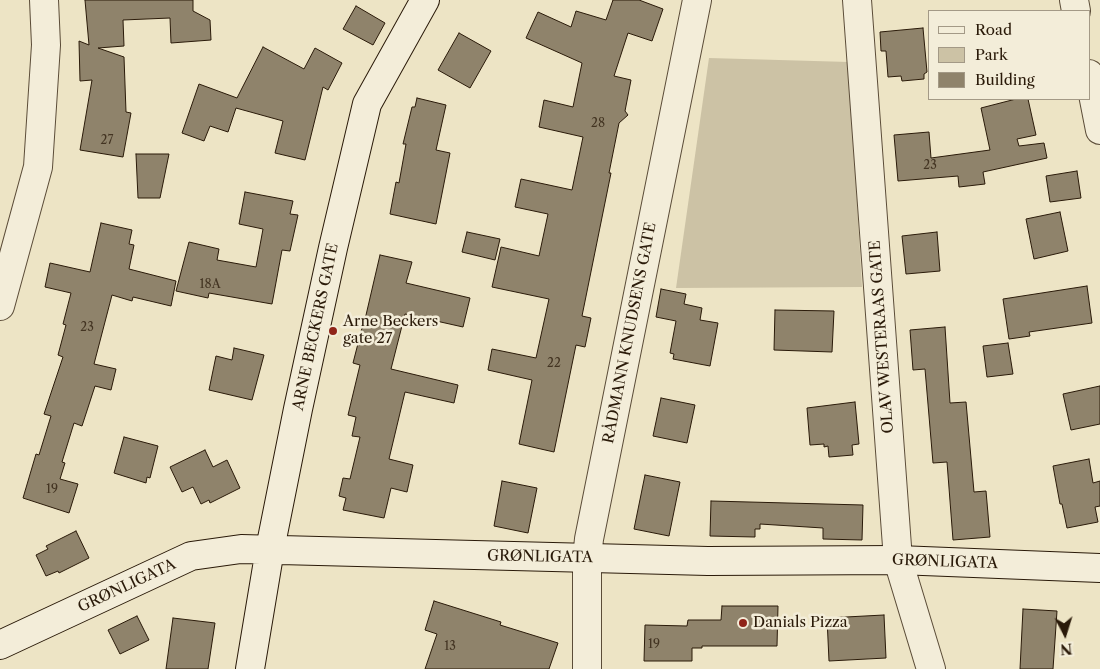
<!DOCTYPE html>
<html>
<head>
<meta charset="utf-8">
<style>
  body { margin:0 }
  #map { position:relative; width:1100px; height:669px; overflow:hidden; background:#ede4c5; font-family:"Libre Caslon Text",serif }
  canvas { display:block }
  .legend { position:absolute; left:928px; top:10px; width:162px; height:90px; box-sizing:border-box; background:#f3edd9; border:1px solid #a39986; margin:0; padding:6px 9px; list-style:none; font-size:15px; color:#2a1a09 }
  .legend li { display:flex; align-items:center; gap:10px; height:25px }
  .legend b { width:25px; border:1px solid #a39986 }
  .north { position:absolute; left:1040px; top:609px; width:50px; height:50px; -webkit-text-stroke:4px #f3edd9; paint-order:stroke; rotate:175deg; font-size:14px; font-weight:700; line-height:20px; text-align:center; color:#2a1a09 }
  .north::after { content:''; display:block; margin:auto; width:18px; height:22px; background:#2a1a09; clip-path:polygon(50% 0,100% 100%,50% 72%,0 100%) }
</style>
</head>
<body>
<div id="map">
<canvas width="1100" height="669"></canvas>
<ul class="legend">
<li><b style="height:6px;background:#f3edd9"></b>Road</li>
<li><b style="height:14px;background:#ccc2a5"></b>Park</li>
<li><b style="height:14px;background:#8f836b"></b>Building</li>
</ul>
<div class="north">N</div>
</div>
<script>
const c = document.querySelector('canvas').getContext('2d');
c.lineJoin = 'round';
function fill(path, color) { c.fillStyle = color; c.fill(path, 'evenodd'); }
const toPath = rows => new Path2D(rows.map(r => 'M' + r).join(''));
function strokePath(path, color, width, dash) { c.strokeStyle = color; c.lineWidth = width; c.lineCap = dash ? 'butt' : 'round'; c.setLineDash(dash || []); c.stroke(path); }
function write(font, color, halo, rows, align = 'center') {
  c.font = font + ' "Libre Caslon Text",serif'; c.lineWidth = 5; c.setLineDash([]); c.textBaseline = 'middle'; c.strokeStyle = halo; c.fillStyle = color; for (const [text, x, y, turn = 0] of rows) {
    c.save(); c.translate(x, y); c.rotate((+turn || 0) * Math.PI / 180); c.textAlign = isNaN(turn) ? turn : align; if (halo) c.strokeText(text, 0, 0); c.fillText(text, 0, 0); c.restore();
  }
}
const green = toPath([
  [709,58,849,62,862,287,676,288]
]);
const building = toPath([
  [85,0,193,0,193,11,210,20,211,40,171,43,170,18,123,20,124,46,98,48,124,57,126,112,131,113,123,157,80,150,92,80,80,81,79,41,89,45,85,0],
  [613,0,639,0,663,9,652,41,628,33,614,76,631,80,625,111,628,115,619,123,609,173,611,173,582,316,591,318,585,347,576,345,554,452,519,444,532,380,488,370,492,349,536,358,549,299,492,287,501,247,539,256,548,214,515,207,521,179,572,190,583,137,539,127,544,100,573,107,582,63,526,38,538,12,571,27,576,11,606,20,613,0],
  [356,6,385,23,373,45,343,29,356,6],
  [923,28,927,72,924,74,924,79,902,81,901,76,888,77,886,51,881,51,880,32,923,28],
  [459,33,491,51,470,88,438,70,459,33],
  [263,47,304,69,315,48,342,63,328,90,323,87,305,160,275,153,283,121,236,108,228,132,210,126,204,141,182,133,199,84,237,98,263,47],
  [417,98,446,105,436,150,450,153,436,224,390,214,396,182,399,183,406,144,403,144,412,107,415,107,417,98],
  [1016,99,1028,99,1036,135,1017,139,1019,146,1044,143,1047,158,983,172,985,184,959,187,958,176,898,181,894,135,929,132,931,158,990,150,981,108,1016,99],
  [136,154,169,154,160,198,138,198,136,154],
  [1077,171,1081,198,1050,202,1046,176,1077,171],
  [245,192,293,201,290,214,298,215,290,251,282,250,272,304,209,293,208,298,176,291,189,242,219,249,217,260,256,267,263,229,239,224,245,192],
  [1060,212,1068,251,1034,259,1026,219,1060,212],
  [101,223,132,230,129,244,134,245,129,269,176,281,171,306,133,297,132,301,112,295,94,364,116,369,111,390,95,386,82,426,74,423,62,462,65,463,60,479,78,484,69,513,23,498,36,454,39,455,51,416,44,414,63,357,58,355,66,325,63,324,71,293,45,287,50,263,90,272,101,223],
  [467,232,500,239,495,260,462,252,467,232],
  [937,232,940,271,906,274,902,236,937,232],
  [380,255,412,262,406,283,470,298,463,327,405,314,391,369,458,385,454,403,405,392,389,459,413,465,407,492,391,488,384,518,343,510,346,498,339,496,343,478,350,479,360,437,352,436,356,417,348,415,360,365,353,363,362,328,363,328,380,255],
  [1087,286,1092,323,1029,332,1030,336,1009,339,1003,299,1087,286],
  [661,289,686,294,684,304,702,308,700,320,718,323,710,366,673,359,674,354,670,353,676,321,656,317,661,289],
  [775,310,834,311,832,352,774,350,775,310],
  [945,327,950,403,966,402,974,492,986,491,990,537,953,540,947,462,933,463,925,369,913,370,910,330,945,327],
  [1008,343,1013,374,987,377,983,346,1008,343],
  [234,348,264,355,252,400,209,390,216,356,232,360,234,348],
  [1100,386,1100,424,1071,430,1063,394,1100,386],
  [661,398,695,405,687,443,653,436,661,398],
  [855,402,859,444,852,445,853,455,829,457,828,446,824,447,824,444,810,445,807,408,855,402],
  [124,437,158,446,150,478,147,477,146,483,114,473,124,437],
  [205,450,213,467,227,460,240,488,210,503,209,500,201,504,193,487,182,492,170,467,205,450],
  [1089,459,1093,483,1100,481,1100,506,1095,507,1098,522,1067,528,1062,504,1060,504,1053,466,1089,459],
  [645,475,680,482,669,536,634,529,645,475],
  [502,481,537,488,528,533,494,526,502,481],
  [711,501,863,505,862,540,823,539,823,528,760,524,760,529,755,529,755,537,710,536,711,501],
  [76,531,89,558,59,573,58,571,46,576,36,555,48,549,46,546,76,531],
  [434,601,501,622,500,625,558,643,549,669,425,669,437,634,425,630,434,601],
  [722,606,778,606,777,646,702,646,702,648,692,648,692,661,644,661,645,625,687,626,688,620,721,620,722,606],
  [1023,609,1057,611,1053,669,1020,669,1023,609],
  [884,615,886,658,829,661,827,618,884,615],
  [137,616,149,640,120,654,108,630,137,616],
  [173,618,215,623,208,669,166,669,173,618]
]);
const street = toPath([
  [857,0,898,560,931,669],
  [1074,0,1076,11],
  [1089,74,1100,130],
  [0,306,38,167,46,45,44,0],
  [587,669,587,558,589,539,697,0]
]);
const secondary = toPath([
  [0,645,191,556,241,549,708,561,898,560,1100,568],
  [250,669,270,549,298,409,333,248,367,104,425,0]
]);
const markers = [
  [333,331,5,"#8f2418"],
  [743,623,5,"#8f2418"]
];
const numberNames = [
  ["28",598,124],
  ["27",107,141],
  ["23",930,166],
  ["18A",210,285],
  ["23",87,328],
  ["22",554,364],
  ["19",52,490],
  ["19",654,645],
  ["13",450,647]
];
const poiNames = [
  ["Arne Beckers",343,322],
  ["gate 27",343,339],
  ["Danials Pizza",753,623]
];
const streetNames = [
  ["ARNE BECKERS GATE",316,327,-78],
  ["RÅDMANN KNUDSENS GATE",630,333,-79],
  ["OLAV WESTERAAS GATE",882,337,-94],
  ["GRØNLIGATA",540,557,1],
  ["GRØNLIGATA",945,562,2],
  ["GRØNLIGATA",127,586,-25]
];
fill(green, '#ccc2a5');
fill(building, '#8f836b');
strokePath(building, '#2a1a09', 1);
strokePath(street, '#5b4c38', 30);
strokePath(secondary, '#2a1a09', 30);
strokePath(street, '#f3edd9', 28);
strokePath(secondary, '#f3edd9', 28);
for (const [x, y, r, color] of markers) { const dot = new Path2D(); dot.arc(x, y, r, 0, 2 * Math.PI); c.fillStyle = color; c.fill(dot); strokePath(dot, '#f3edd9', 2); }
write('12px', '#433422', null, numberNames);
write('15px', '#2a1a09', '#f3edd9', poiNames, 'left');
write('15px', '#2a1a09', '#f3edd9', streetNames);
</script>
</body>
</html>
